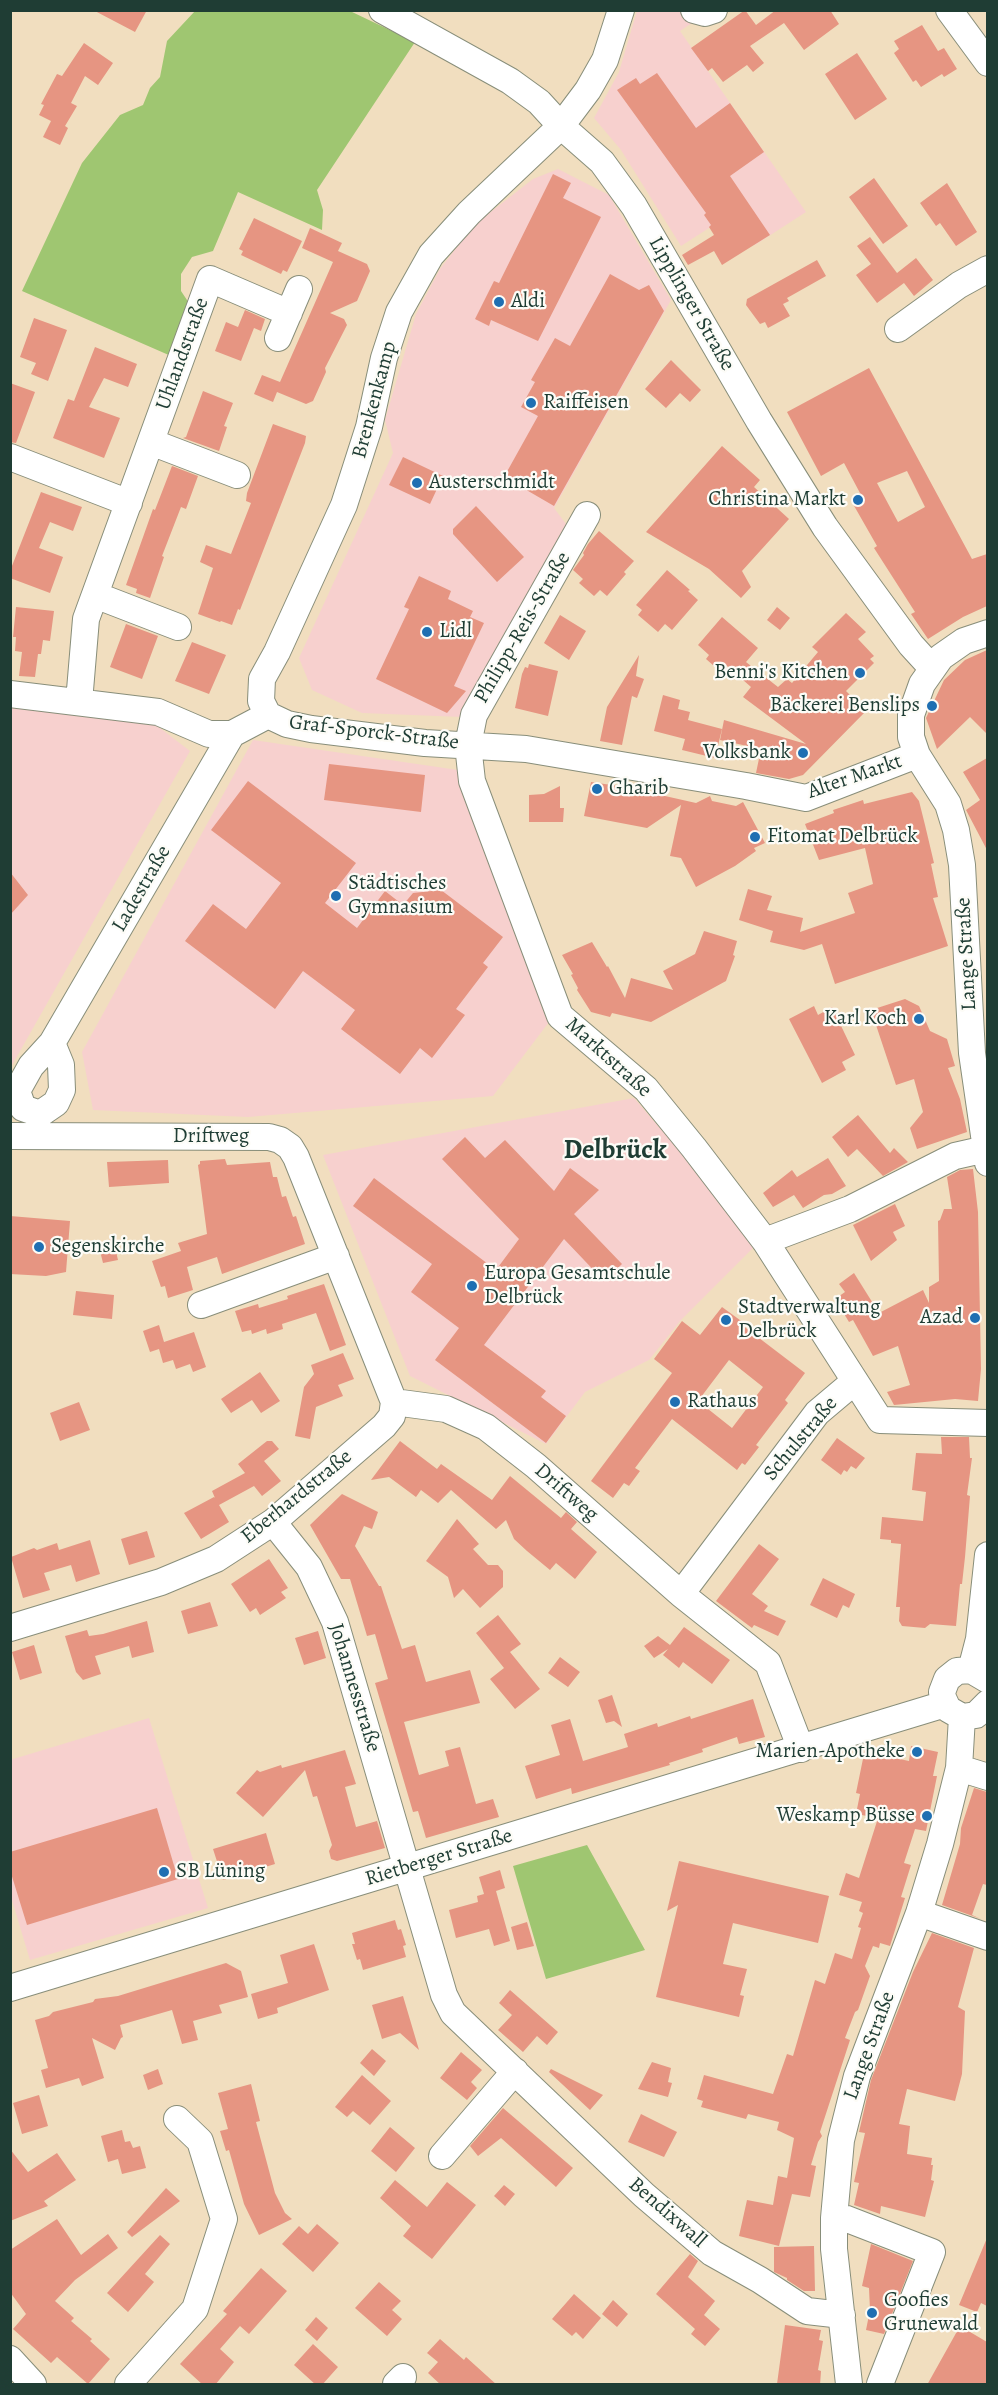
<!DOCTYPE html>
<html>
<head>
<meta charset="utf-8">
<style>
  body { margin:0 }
  #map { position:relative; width:998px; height:2395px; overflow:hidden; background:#f1debf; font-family:Alegreya,serif }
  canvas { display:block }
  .frame { position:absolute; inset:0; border:12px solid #1f3d34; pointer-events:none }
</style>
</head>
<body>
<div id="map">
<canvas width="998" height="2395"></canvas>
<div class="frame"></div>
</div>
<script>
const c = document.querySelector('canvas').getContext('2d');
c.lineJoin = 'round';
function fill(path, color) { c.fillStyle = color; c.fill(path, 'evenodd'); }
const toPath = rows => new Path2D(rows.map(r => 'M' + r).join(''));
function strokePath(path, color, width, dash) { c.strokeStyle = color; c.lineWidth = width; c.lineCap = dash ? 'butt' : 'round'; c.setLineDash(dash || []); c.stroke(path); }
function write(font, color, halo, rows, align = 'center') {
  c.font = font + ' Alegreya,serif'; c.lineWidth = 4.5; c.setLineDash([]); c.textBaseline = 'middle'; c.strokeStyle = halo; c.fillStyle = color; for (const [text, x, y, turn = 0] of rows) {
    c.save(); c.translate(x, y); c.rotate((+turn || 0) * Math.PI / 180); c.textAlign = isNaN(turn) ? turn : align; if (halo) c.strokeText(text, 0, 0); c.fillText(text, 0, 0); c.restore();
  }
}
const built = toPath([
  [637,11,710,11,680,31,806,212,755,245,734,212,681,246,621,150,594,118,619,72],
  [558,169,609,195,671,300,554,508,572,532,462,717,362,713,312,690,299,658,393,453,385,420,416,314,440,269,474,225,533,179],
  [11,708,70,712,156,725,190,751,11,1067],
  [253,740,458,770,549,1022,493,1096,248,1117,93,1110,82,1052],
  [634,1098,714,1191,753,1248,681,1320,649,1360,585,1392,546,1444,410,1376,323,1155],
  [149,1718,208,1908,30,1960,11,1897,10,1760]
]);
const green = toPath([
  [195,11,350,11,415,42,317,190,323,210,322,230,238,192,213,251,192,257,181,274,181,291,189,303,171,356,22,291,82,163,120,115,143,105,150,88,160,77,167,41],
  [587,1845,645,1950,546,1979,513,1866]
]);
const building = toPath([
  [93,10,147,10,135,32],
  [745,10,756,25,776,10,830,10,839,24,804,50,784,23,750,46,764,63,753,72,747,65,723,82,712,68,708,71,691,48],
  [922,25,938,51,944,48,957,69,944,77,942,74,921,87,916,80,913,82,894,53,899,49,894,41],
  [84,43,113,63,98,85,85,76,71,103,77,106,65,126,68,128,60,145,43,137,51,121,39,115,44,105,41,104,57,74,62,76],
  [857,53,887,99,855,120,825,74],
  [657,73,696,128,730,103,764,152,730,176,770,235,722,265,714,251,688,265,682,255,714,235,709,227,711,225,704,215,706,213,617,90,636,78,640,84],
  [553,174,571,183,563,198,601,217,538,341,491,320,489,326,475,319,494,281,499,283],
  [874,178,908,226,883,244,849,197],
  [947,183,977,232,956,246,940,223,936,226,920,203],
  [254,218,302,241,287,272,283,270,281,274,241,255,243,251,239,249],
  [310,228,342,243,338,251,367,264,370,271,357,301,330,313,344,319,347,325,325,368,326,372,313,401,306,404,277,392,273,402,254,394,262,375,280,382,333,262,302,248],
  [870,237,897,273,916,258,933,280,914,296,904,283,877,303,856,275,871,264,857,246],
  [817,260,826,276,787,298,789,301,783,304,790,316,768,328,765,322,760,324,746,305,747,299],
  [610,274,639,290,649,285,664,311,554,506,504,477,538,416,521,407,535,382,531,380,555,338,570,346],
  [245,310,265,319,261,331,254,328,241,361,215,351,226,322,238,327],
  [34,318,67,330,48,381,31,374,36,363,20,357],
  [95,347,137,364,128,387,104,378,89,407,120,418,104,458,53,438,68,399,74,401],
  [671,360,701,390,690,402,680,393,666,408,645,389],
  [869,368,972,559,987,554,987,606,963,617,928,639,911,614,915,612,874,548,877,546,853,504,859,501,856,495,860,493,844,463,821,476,787,412],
  [907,471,925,507,898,522,877,483],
  [10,383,35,392,16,443,10,442],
  [203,391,233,403,224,426,227,427,219,451,183,438,186,437],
  [273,424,306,436,305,443,240,610,238,609,232,625,221,621,220,622,198,614,213,568,200,562,206,545,231,554,251,503,246,501,247,493],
  [722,446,760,480,754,487,789,519,742,571,751,587,741,598,709,569,646,532],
  [403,457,443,476,430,504,389,485],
  [172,466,198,476,186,509,181,507,162,556,164,557,150,598,136,593,137,589,126,585,153,509,155,510],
  [41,492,82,507,73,531,50,522,39,548,63,557,50,593,10,578,10,571],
  [476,506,524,557,497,582,453,534,453,529],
  [599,531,634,561,624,572,626,574,607,596,600,590,594,596,579,583,583,579,573,570,584,555,583,553,588,544],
  [667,570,690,590,688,591,698,600,672,630,665,624,658,632,638,615,642,610,636,605],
  [419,576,451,591,448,599,473,611,470,617,484,623,454,686,466,691,447,713,376,679,409,609,404,607],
  [16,607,54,611,50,641,43,640,41,654,38,654,35,677,19,676,22,652,15,651,16,637,13,637],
  [777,607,790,618,780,630,767,620],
  [846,613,866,632,858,639,874,656,870,659,874,663,846,691,866,711,803,775,789,779,756,773,761,749,720,740,724,720,806,744,743,697,751,687,726,665,721,672,706,659,709,655,698,645,722,617,758,648,746,662,778,687,787,679,792,683,818,652,812,647],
  [560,615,586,631,569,660,544,643],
  [126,624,158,636,142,679,110,667],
  [192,642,226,655,209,694,175,681],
  [987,650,987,734,970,717,937,749,926,718,944,680,965,660],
  [639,655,636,676,644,679,637,698,632,696,622,745,600,741,607,707],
  [529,664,558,671,548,716,515,708,522,674,525,667,528,668],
  [663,695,680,700,678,709,690,712,688,720,722,729,715,758,682,750,685,739,654,731],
  [987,758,987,850,966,810,980,800,963,772],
  [329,764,425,775,421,812,324,800],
  [248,781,356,863,325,903,357,928,385,891,403,905,413,893,441,890,503,937,483,963,488,967,456,1009,465,1015,432,1058,420,1048,400,1074,341,1029,355,1010,303,971,275,1009,185,941,213,904,246,929,281,883,211,830],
  [591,782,625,787,696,803,710,796,712,801,736,806,743,802,765,843,754,848,756,851,735,866,696,887,681,858,670,856,681,805,647,828,584,816],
  [560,786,560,808,564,808,563,822,529,822,529,795,544,794],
  [912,792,919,801,925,825,934,863,931,864,938,897,933,898,948,946,835,984,822,944,804,950,770,942,773,931,739,920,748,889,772,896,767,910,803,918,800,932,855,913,848,893,873,884,865,848,819,860,805,824,834,813,833,810,863,800,864,804],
  [10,872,28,895,10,915],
  [704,931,737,941,733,955,735,956,726,981,651,1022,612,1013,610,1017,591,1012,577,990,578,988,571,975,573,974,562,955,592,942,607,967,608,966,625,998,631,978,673,990,663,971,695,954],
  [905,999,919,1006,930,1031,947,1039,955,1066,948,1068,960,1099,967,1132,917,1149,910,1128,923,1112,914,1079,896,1085,871,1010],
  [814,1006,818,1015,832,1007,855,1055,842,1062,846,1070,822,1083,789,1019],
  [858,1115,890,1153,894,1148,908,1162,883,1176,857,1149,848,1157,832,1137],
  [465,1137,485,1158,505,1140,554,1191,570,1168,599,1190,574,1214,622,1264,604,1281,564,1239,484,1345,546,1391,541,1397,566,1416,546,1443,435,1360,459,1328,411,1292,432,1264,353,1206,374,1178,496,1270,519,1239,442,1159],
  [828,1158,846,1186,832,1194,824,1195,803,1208,794,1195,773,1207,763,1193,792,1170,797,1177],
  [225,1159,227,1165,270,1162,273,1177,277,1177,282,1197,286,1196,293,1217,296,1216,305,1244,222,1274,217,1257,187,1267,193,1290,168,1298,165,1286,161,1287,152,1261,181,1251,178,1243,207,1234,198,1165,200,1164,200,1161],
  [168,1160,169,1183,109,1187,107,1162],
  [973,1169,978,1212,981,1369,978,1401,955,1399,894,1405,887,1392,910,1385,898,1346,873,1356,853,1320,849,1322,835,1299,845,1292,839,1284,854,1273,879,1313,923,1290,929,1303,929,1287,939,1281,938,1221,940,1220,944,1209,952,1209,947,1177,960,1170],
  [895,1204,905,1226,893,1232,897,1240,871,1261,853,1225],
  [10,1216,70,1221,66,1272,46,1276,10,1274],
  [113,1239,118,1260,103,1263,98,1243],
  [324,1284,346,1345,330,1351,316,1313,282,1324,283,1329,267,1334,266,1329,252,1334,251,1330,242,1332,235,1311,258,1304,259,1308,288,1299,287,1296],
  [76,1291,114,1295,112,1319,73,1315],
  [722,1307,744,1323,742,1325,805,1373,785,1400,788,1403,756,1445,759,1447,745,1465,742,1463,737,1470,672,1419,635,1468,640,1471,629,1486,624,1483,613,1498,591,1481,672,1373,654,1359,682,1321,700,1335],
  [729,1360,763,1387,732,1428,698,1401],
  [159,1325,164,1342,194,1332,206,1367,193,1372,190,1364,176,1369,173,1360,163,1363,159,1349,150,1352,143,1331],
  [343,1353,354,1379,338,1385,343,1396,316,1407,310,1439,295,1436,304,1387,314,1374,311,1365],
  [260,1372,280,1401,261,1413,252,1400,231,1413,221,1399],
  [79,1402,90,1430,60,1441,50,1413],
  [941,1437,969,1437,970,1458,972,1458,967,1495,970,1496,965,1557,962,1584,960,1584,956,1626,930,1624,925,1628,902,1626,899,1621,900,1607,896,1607,901,1544,891,1543,891,1540,880,1539,882,1517,923,1521,926,1492,912,1490,916,1453,942,1454],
  [837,1438,865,1458,856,1469,851,1466,847,1472,844,1470,841,1475,821,1460],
  [267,1441,272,1441,279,1449,264,1461,281,1481,262,1496,254,1486,219,1505,229,1522,201,1539,184,1513,214,1497,215,1498,212,1491,245,1473,238,1464],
  [400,1441,437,1469,441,1464,492,1500,510,1476,561,1518,566,1512,577,1522,571,1529,597,1552,575,1579,556,1563,550,1570,527,1551,514,1539,506,1520,496,1529,451,1490,438,1503,421,1490,416,1497,389,1477,371,1480],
  [342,1494,378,1512,372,1529,364,1526,355,1546,379,1586,381,1586,402,1649,415,1645,426,1682,470,1670,480,1703,404,1722,419,1775,449,1766,445,1751,460,1747,476,1804,493,1799,499,1817,426,1838,418,1811,413,1812,375,1683,388,1679,375,1634,367,1636,350,1579,341,1579,310,1525],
  [457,1519,479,1544,473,1549,488,1565,498,1565,503,1571,503,1587,480,1608,463,1589,454,1598,448,1577,426,1561],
  [147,1531,155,1557,129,1565,121,1539],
  [90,1540,100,1574,76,1582,71,1565,44,1573,50,1590,23,1598,11,1557,34,1548,37,1550,57,1543,59,1550],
  [759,1544,779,1559,752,1594,768,1606,764,1611,786,1621,778,1636,754,1625,752,1628,716,1601],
  [269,1559,288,1588,281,1592,286,1598,260,1615,256,1608,250,1612,231,1584],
  [823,1578,855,1594,849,1608,843,1605,837,1618,810,1605],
  [210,1602,218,1626,188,1634,181,1611],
  [498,1615,521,1644,510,1652,540,1689,515,1709,490,1679,504,1668,476,1633],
  [147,1621,154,1652,132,1658,129,1646,95,1656,101,1674,83,1680,76,1672,65,1636,87,1630,89,1636,103,1634],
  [684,1627,730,1660,712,1684,683,1662,679,1668,663,1655,668,1649,654,1658,644,1646,658,1636,670,1645],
  [318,1631,326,1658,304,1665,295,1638],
  [34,1645,42,1673,20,1680,12,1652],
  [560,1657,580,1672,568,1687,548,1673],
  [612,1695,618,1713,622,1727,614,1721,606,1723,598,1700],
  [753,1699,765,1737,739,1744,737,1737,702,1749,703,1752,669,1763,670,1765,572,1794,571,1788,536,1799,525,1766,560,1755,551,1725,570,1719,583,1761,628,1747,624,1734,657,1723,658,1727,690,1716,691,1719],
  [911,1746,938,1752,933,1776,937,1776,926,1831,915,1829,904,1863,911,1865,901,1897,905,1898,890,1946,880,1943,879,1948,873,1946,865,1966,870,1976,858,2010,855,2012,845,2038,850,2040,820,2132,822,2136,818,2142,811,2165,816,2166,810,2197,792,2194,779,2246,739,2236,747,2200,773,2205,778,2176,787,2178,794,2138,777,2130,779,2122,748,2114,746,2119,701,2107,703,2101,697,2099,704,2075,773,2094,787,2054,793,2056,815,1980,825,1984,835,1953,852,1959,861,1928,858,1927,863,1913,859,1911,862,1902,839,1895,846,1873,859,1878,878,1818,856,1814,860,1794,856,1793,865,1749,882,1752,881,1755,909,1761],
  [345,1750,356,1784,345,1787,356,1827,377,1821,385,1848,337,1861,331,1859,329,1851,332,1845,317,1796,313,1797,305,1770,263,1817,236,1793,257,1770,260,1772,281,1765,282,1768],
  [974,1788,987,1792,987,1885,983,1884,972,1915,981,1919,942,1905,960,1844,961,1828],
  [157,1808,178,1879,27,1925,10,1870,10,1852],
  [266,1833,275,1864,223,1880,213,1849],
  [679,1861,829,1896,818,1943,733,1923,723,1964,747,1969,740,1995,744,1996,739,2017,656,1997,678,1905,667,1911],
  [500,1870,505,1888,496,1891,510,1941,494,1946,489,1929,456,1938,449,1910,478,1902,477,1896,484,1894,479,1877],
  [395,1920,398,1930,401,1929,406,1945,403,1946,406,1957,363,1970,360,1959,357,1960,352,1944,355,1944,352,1933],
  [527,1922,534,1946,517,1950,511,1927],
  [932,1933,974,1948,958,2007,965,2011,962,2074,955,2101,907,2089,899,2124,910,2126,907,2154,932,2158,931,2165,933,2165,931,2180,934,2181,925,2217,881,2206,880,2214,854,2205,859,2183,854,2182,865,2133,859,2132,871,2080,913,1972],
  [314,1944,329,1990,277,2008,278,2013,258,2019,251,1994,288,1983,280,1955],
  [226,1963,241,1971,248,1997,219,2005,222,2013,193,2021,198,2040,182,2044,172,2010,120,2025,123,2037,121,2038,115,2050,92,2038,104,2078,82,2086,79,2078,46,2088,41,2070,48,2068,35,2020,49,2016,53,2012,93,2002,95,1999,118,1996],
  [510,1990,558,2032,547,2045,537,2036,523,2052,498,2030,512,2015,499,2003],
  [403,1996,419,2050,400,2033,382,2039,372,2005],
  [372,2049,386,2061,374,2076,360,2063],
  [461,2052,482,2070,471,2082,477,2088,467,2100,440,2078],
  [652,2062,671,2068,668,2082,672,2083,668,2097,638,2089],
  [158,2069,163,2084,148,2090,143,2075],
  [551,2069,603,2095,590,2110,549,2072],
  [362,2075,391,2101,370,2125,353,2111,347,2117,335,2107],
  [251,2084,260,2121,256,2122,275,2193,285,2213,292,2219,259,2235,244,2204,229,2150,226,2151,220,2131,228,2129,218,2093],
  [39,2095,48,2126,22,2134,13,2103],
  [503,2108,573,2168,556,2187,501,2138,478,2156,470,2146],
  [641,2114,677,2132,664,2157,628,2142],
  [390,2127,415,2148,396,2172,371,2151],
  [122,2130,125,2142,130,2141,133,2148,140,2146,146,2168,122,2174,118,2159,108,2162,101,2136],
  [10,2149,28,2172,57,2153,76,2180,44,2201,48,2206,10,2221],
  [395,2180,427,2207,447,2182,476,2205,432,2259,403,2236,411,2226,380,2198],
  [504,2185,515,2194,505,2206,494,2196],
  [166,2188,180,2201,132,2237,127,2232],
  [57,2219,81,2255,108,2234,118,2248,75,2280,55,2301,74,2318,71,2321,92,2339,90,2341,110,2359,88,2384,57,2357,51,2363,13,2329,26,2314,10,2292,10,2250],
  [317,2224,339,2243,313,2272,282,2244,299,2226,308,2234],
  [160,2235,170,2244,145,2274,154,2282,128,2312,107,2293],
  [987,2238,987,2306,981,2303,977,2312,959,2305],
  [871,2244,913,2261,884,2334,866,2330,870,2310,869,2288,862,2286],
  [814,2246,815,2291,804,2291,787,2280,787,2278,774,2272,774,2247],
  [690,2254,698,2261,688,2277,715,2301,704,2315,720,2329,705,2346,691,2334,695,2329,656,2294],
  [261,2268,287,2291,249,2334,240,2326,220,2349,234,2362,215,2385,203,2385,180,2364,227,2314,223,2311],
  [379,2282,401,2301,392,2310,402,2319,387,2336,355,2308],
  [574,2294,601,2318,583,2339,576,2332,572,2336,552,2319],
  [613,2300,628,2314,617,2327,602,2314],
  [316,2317,328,2328,317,2341,305,2330],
  [785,2325,821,2330,819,2340,823,2341,818,2370,821,2371,820,2385,777,2384],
  [960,2326,987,2342,987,2385,927,2385],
  [440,2339,464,2360,466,2357,497,2385,441,2385,428,2373,438,2362,427,2353],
  [313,2344,338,2367,322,2385,316,2385,294,2365]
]);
const minor = toPath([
  [382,10,510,81,539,102,561,126,602,162,634,206,759,421,825,527,911,645,932,668],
  [694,10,705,13,714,10],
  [949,10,988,63],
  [898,329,959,285,988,269],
  [278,338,299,289],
  [151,442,237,475],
  [10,457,129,503],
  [587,515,474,715,468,745,472,781,560,1016,646,1089,694,1148,765,1241,880,1420,988,1423],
  [95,595,178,627],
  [988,633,964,641,941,657,922,684,911,715,911,737,917,755,948,804,956,830,962,865,972,1053,988,1163],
  [10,694,158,712,209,734,232,734,268,715],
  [79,702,86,619,210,279,289,313],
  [268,715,261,701,262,679,277,652,344,505,369,427,384,358,399,312,431,255,469,213,561,126,588,90,605,60,621,10],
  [268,715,287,724,311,729,425,743,526,749,746,786,806,798,917,755],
  [40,1114,23,1108,17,1091,31,1066,52,1043,232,734],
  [40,1114,56,1103,62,1090,61,1065,52,1043],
  [10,1136,269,1137,280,1140,290,1147,296,1157,394,1402,446,1409,486,1427,536,1466,681,1594,768,1663,801,1749],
  [765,1241,850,1209,955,1156,986,1149],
  [201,1305,336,1256],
  [273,1522,309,1567,335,1622,444,1995,453,2013,644,2195,712,2253,760,2280,807,2311,842,2315],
  [681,1594,817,1413,855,1381],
  [10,1628,161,1582,216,1559,273,1522,384,1426,392,1416,394,1402],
  [971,1670,979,1639,988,1555],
  [988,1680,971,1670,957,1671,947,1679,942,1692,943,1698,948,1709,962,1717,976,1715,988,1703],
  [959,1768,988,1777],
  [919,1913,988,1937],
  [10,1988,945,1704],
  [442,2156,515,2071],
  [834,2218,847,2219,932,2252,880,2384],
  [10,2359,33,2384],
  [128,2384,195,2309,224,2219,200,2141,177,2119],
  [396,2384,403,2377],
  [849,2384,834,2249,834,2218,841,2140,857,2076,919,1913,940,1844,959,1768,962,1717]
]);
const markers = [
  [499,302,6,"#1f6fb2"],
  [531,403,6,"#1f6fb2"],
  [417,483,6,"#1f6fb2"],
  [858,500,6,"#1f6fb2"],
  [427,632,6,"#1f6fb2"],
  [860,673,6,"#1f6fb2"],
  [932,706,6,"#1f6fb2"],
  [803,753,6,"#1f6fb2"],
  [597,789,6,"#1f6fb2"],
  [755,837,6,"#1f6fb2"],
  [336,896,6,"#1f6fb2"],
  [919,1019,6,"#1f6fb2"],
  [39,1247,6,"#1f6fb2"],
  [472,1286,6,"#1f6fb2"],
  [975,1318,6,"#1f6fb2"],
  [726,1320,6,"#1f6fb2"],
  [675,1402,6,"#1f6fb2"],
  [917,1752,6,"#1f6fb2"],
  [927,1816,6,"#1f6fb2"],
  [164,1872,6,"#1f6fb2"],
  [872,2313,6,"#1f6fb2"]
];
const poiNames = [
  ["Aldi",511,302],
  ["Raiffeisen",543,403],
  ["Austerschmidt",429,483],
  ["Christina Markt",846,500,"right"],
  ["Lidl",439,632],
  ["Benni's Kitchen",848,673,"right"],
  ["Bäckerei Benslips",920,706,"right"],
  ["Volksbank",791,753,"right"],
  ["Gharib",609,789],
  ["Fitomat Delbrück",767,837],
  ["Städtisches",348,884],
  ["Gymnasium",348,908],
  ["Karl Koch",907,1019,"right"],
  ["Segenskirche",51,1247],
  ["Europa Gesamtschule",484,1274],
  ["Delbrück",484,1298],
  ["Stadtverwaltung",738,1308],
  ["Delbrück",738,1332],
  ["Azad",963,1318,"right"],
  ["Rathaus",687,1402],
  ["Marien-Apotheke",905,1752,"right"],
  ["Weskamp Büsse",915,1816,"right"],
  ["SB Lüning",176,1872],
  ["Goofies",884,2301],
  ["Grunewald",884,2325]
];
const streetNames = [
  ["Lipplinger Straße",691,304,60],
  ["Uhlandstraße",183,354,-70],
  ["Brenkenkamp",375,400,-75],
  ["Philipp-Reis-Straße",523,628,-60],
  ["Graf-Sporck-Straße",374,733,7],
  ["Alter Markt",855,777,-19],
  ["Ladestraße",142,889,-60],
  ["Lange Straße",967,954,-93],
  ["Marktstraße",608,1058,42],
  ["Driftweg",211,1137],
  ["Schulstraße",801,1439,-50],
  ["Driftweg",566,1493,41],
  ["Eberhardstraße",297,1497,-39],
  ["Johannesstraße",354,1688,73],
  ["Rietberger Straße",439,1858,-17],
  ["Lange Straße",870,2046,-70],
  ["Bendixwall",667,2213,41]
];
const districtNames = [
  ["Delbrück",615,1151]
];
fill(built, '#f7d0ce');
fill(green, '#9fc671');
fill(building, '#e69582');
strokePath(minor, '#888e7a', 28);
strokePath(minor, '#fff', 26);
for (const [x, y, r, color] of markers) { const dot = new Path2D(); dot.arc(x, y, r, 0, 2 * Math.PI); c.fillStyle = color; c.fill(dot); strokePath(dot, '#fdfcf7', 2); }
write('21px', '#1f3d34', '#fdfcf7', poiNames, 'left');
write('21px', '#1f3d34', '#fdfcf7', streetNames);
write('bold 27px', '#1f3d34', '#fdfcf7', districtNames);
</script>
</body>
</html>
